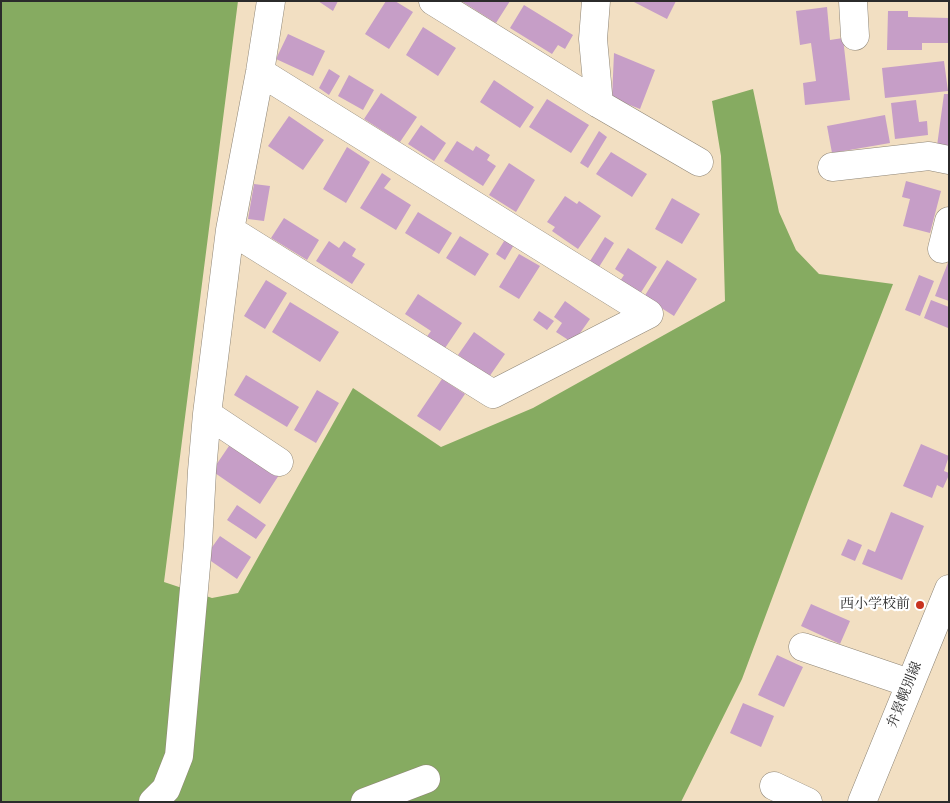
<!DOCTYPE html>
<html>
<head>
<meta charset="utf-8">
<style>
  body { margin:0 }
  #map { position:relative; width:950px; height:803px; overflow:hidden; background:#f2dfc2; font-family:"IM FELL French Canon",serif }
  canvas { display:block }
  .frame { position:absolute; inset:0; border:2px solid #2b2b2b; pointer-events:none }
</style>
</head>
<body>
<div id="map">
<canvas width="950" height="803"></canvas>
<div class="frame"></div>
</div>
<script>
const c = document.querySelector('canvas').getContext('2d');
c.lineJoin = 'round';
function fill(path, color) { c.fillStyle = color; c.fill(path, 'evenodd'); }
const toPath = rows => new Path2D(rows.map(r => 'M' + r).join(''));
function strokePath(path, color, width, dash) { c.strokeStyle = color; c.lineWidth = width; c.lineCap = dash ? 'butt' : 'round'; c.setLineDash(dash || []); c.stroke(path); }
function write(font, color, halo, rows, align = 'center') {
  c.font = font + ' "IM FELL French Canon","Noto Serif JP",serif'; c.lineWidth = 4.5; c.setLineDash([]); c.textBaseline = 'middle'; c.strokeStyle = halo; c.fillStyle = color; for (const [text, x, y, turn = 0] of rows) {
    c.save(); c.translate(x, y); c.rotate((+turn || 0) * Math.PI / 180); c.textAlign = isNaN(turn) ? turn : align; if (halo) c.strokeText(text, 0, 0); c.fillText(text, 0, 0); c.restore();
  }
}
const forest = toPath([
  [1,1,238,1,164,582,212,598,238,593,353,388,441,447,533,408,725,301,721,156,712,101,753,89,779,212,796,250,819,274,893,284,808,502,742,679,681,802,1,802]
]);
const building = toPath([
  [318,1,338,1,333,11],
  [386,1,395,1,413,12,389,49,365,34],
  [461,1,510,1,496,23],
  [632,1,676,1,667,19],
  [524,5,573,35,565,49,558,45,552,54,510,28],
  [827,7,830,40,843,38,850,100,805,105,803,83,816,81,815,73,811,43,800,45,796,11],
  [888,11,908,11,908,17,949,18,949,43,922,43,922,50,887,50],
  [423,27,456,48,438,76,406,55],
  [288,34,325,51,313,76,276,59],
  [614,53,655,70,640,109,612,98],
  [944,61,948,91,885,98,882,68],
  [329,69,340,76,329,95,319,88],
  [349,75,374,90,363,110,338,96],
  [494,80,534,107,520,128,480,102],
  [381,93,417,117,400,142,364,119],
  [944,94,949,94,949,148,937,146],
  [547,99,589,125,571,153,529,127],
  [916,100,919,122,927,121,928,135,895,139,891,103],
  [885,115,890,143,832,153,827,126],
  [289,116,324,140,303,170,268,146],
  [421,125,446,143,434,161,408,144],
  [599,131,607,137,588,168,580,163],
  [457,141,473,151,476,146,490,155,487,160,496,166,483,186,444,161],
  [347,147,370,162,346,203,323,189],
  [611,152,647,174,632,197,596,174],
  [509,163,535,180,516,212,489,195],
  [382,173,391,179,384,188,411,205,396,230,360,208],
  [906,181,941,191,930,233,903,226,910,199,902,197],
  [254,184,270,186,264,221,248,219],
  [565,196,577,204,579,201,601,216,578,249,552,231,555,227,547,222],
  [672,198,700,214,682,244,655,229],
  [418,212,452,233,439,254,405,233],
  [284,218,319,240,307,260,271,238],
  [460,236,489,254,475,276,446,258],
  [605,237,614,243,599,267,590,261],
  [506,238,515,243,505,260,496,254],
  [329,241,339,248,344,241,356,249,352,256,365,264,352,284,316,261],
  [628,248,657,267,640,294,620,281,624,275,615,269],
  [519,254,540,266,519,299,499,287],
  [667,260,697,279,674,316,644,297],
  [949,260,949,301,935,296],
  [919,275,934,281,920,316,905,310],
  [266,280,287,293,265,329,244,316],
  [418,294,462,323,443,351,425,339,431,331,405,314],
  [931,300,949,307,948,328,924,318],
  [565,301,590,319,573,343,556,332,562,323,554,317],
  [290,302,339,332,320,362,272,332],
  [539,311,554,321,547,330,533,320],
  [474,332,505,354,489,377,458,355],
  [246,375,299,407,287,427,234,395],
  [442,379,465,394,440,431,417,416],
  [317,390,339,403,316,443,294,430],
  [231,443,279,475,260,504,212,471],
  [921,444,949,456,944,471,949,473,949,475,943,488,937,485,932,498,903,486],
  [237,505,266,525,256,539,227,520],
  [891,512,924,526,902,580,862,564,868,549,875,552],
  [220,536,251,557,237,579,205,557],
  [848,539,862,545,855,561,841,555],
  [811,604,850,621,840,644,801,626],
  [777,655,803,667,784,707,758,695],
  [743,703,774,716,761,747,730,733]
]);
const minor = toPath([
  [433,1,599,104,699,162],
  [596,1,593,39,599,104],
  [853,1,855,36],
  [832,167,929,156,949,160],
  [230,230,493,394,649,314,260,72],
  [942,249,949,221],
  [207,414,279,462],
  [803,647,909,683],
  [774,786,808,802],
  [153,802,166,789,179,756,198,544,202,471,207,414,230,230,260,72,271,1],
  [365,802,426,779]
]);
const major = toPath([
  [862,802,949,589]
]);
const markers = [
  [920,605,5,"#c8321e"]
];
const poiNames = [
  ["西小学校前",910,605]
];
const streetNames = [
  ["弁景幌別線",905,695,-68]
];
fill(forest, '#86ab61');
fill(building, '#c69ec7');
strokePath(minor, '#8e8576', 29);
strokePath(major, '#8e8576', 29);
strokePath(minor, '#fff', 28);
strokePath(major, '#fff', 28);
for (const [x, y, r, color] of markers) { const dot = new Path2D(); dot.arc(x, y, r, 0, 2 * Math.PI); c.fillStyle = color; c.fill(dot); strokePath(dot, '#fff', 2); }
write('14px', '#2b2b2b', '#fff', poiNames, 'right');
write('14px', '#2b2b2b', '#fff', streetNames);
</script>
</body>
</html>
